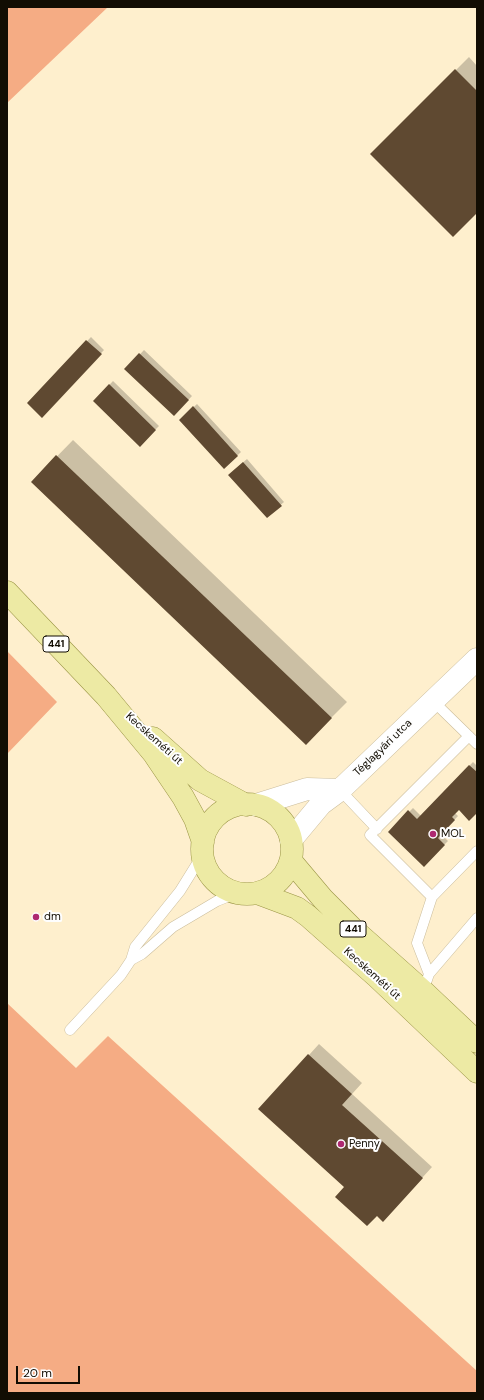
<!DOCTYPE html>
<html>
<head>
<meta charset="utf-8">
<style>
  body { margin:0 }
  #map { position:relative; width:484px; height:1400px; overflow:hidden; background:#feefcd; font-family:"DM Sans",sans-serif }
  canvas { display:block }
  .frame { position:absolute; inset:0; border:8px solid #120d03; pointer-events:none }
  .scale { position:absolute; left:16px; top:1366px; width:64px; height:18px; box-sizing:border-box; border:2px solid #120d03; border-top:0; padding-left:5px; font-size:12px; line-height:14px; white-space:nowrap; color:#120d03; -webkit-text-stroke:3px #fefefe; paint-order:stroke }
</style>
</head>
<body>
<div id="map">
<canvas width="484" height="1400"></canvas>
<div class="frame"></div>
<div class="scale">20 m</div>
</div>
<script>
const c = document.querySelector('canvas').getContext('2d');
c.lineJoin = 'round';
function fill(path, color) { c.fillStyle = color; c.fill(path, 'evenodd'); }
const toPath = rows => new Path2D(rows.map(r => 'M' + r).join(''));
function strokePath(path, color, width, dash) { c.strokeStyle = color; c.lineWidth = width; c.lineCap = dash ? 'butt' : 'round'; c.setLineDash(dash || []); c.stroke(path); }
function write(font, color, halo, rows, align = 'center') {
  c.font = font + ' "DM Sans",sans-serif'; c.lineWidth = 4; c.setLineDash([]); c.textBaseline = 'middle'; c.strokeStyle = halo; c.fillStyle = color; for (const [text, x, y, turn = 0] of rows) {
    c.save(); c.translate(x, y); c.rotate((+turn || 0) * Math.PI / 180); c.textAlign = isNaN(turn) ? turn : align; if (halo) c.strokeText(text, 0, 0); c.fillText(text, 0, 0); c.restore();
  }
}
const green = toPath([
  [7,7,108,7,7,103],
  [7,651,57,702,7,754],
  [7,1003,76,1068,108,1036,477,1371,477,1393,7,1393]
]);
const shadow = toPath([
  [469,57,477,66,477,212,372,154],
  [91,337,104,350,42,416,28,403],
  [144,350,192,396,174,415,126,369],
  [113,381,159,426,140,445,94,401],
  [197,404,241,452,224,468,180,420],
  [73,440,347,702,322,727,32,482],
  [247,459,284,502,267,517,233,471],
  [473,762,477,766,477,811,459,809,455,813,458,816,441,834,448,841,424,865,389,832,413,808,421,816],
  [319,1044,362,1083,352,1094,432,1167,383,1221,346,1187,309,1055]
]);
const building = toPath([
  [455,69,477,91,477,213,453,237,370,154],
  [86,340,102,354,42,418,27,403],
  [139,353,189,400,174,416,124,369],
  [109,384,156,430,140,447,93,401],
  [193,406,238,456,224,469,179,420],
  [56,455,332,718,306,745,31,482],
  [243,462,282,506,267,518,228,475],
  [469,765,477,772,477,813,469,821,459,810,452,817,455,820,438,838,445,845,424,867,388,832,408,810,417,819],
  [308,1054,352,1094,342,1105,423,1178,383,1222,377,1216,367,1226,335,1197,344,1187,258,1109]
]);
const service = toPath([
  [433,701,477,744],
  [340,790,377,829],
  [432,897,370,835,469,736],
  [131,960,142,954,173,927,217,901,237,893],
  [429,974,417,943,432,897,477,851],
  [427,980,429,974,477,918],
  [70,1030,121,975,131,960,135,947,180,891,203,854]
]);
const tertiary = toPath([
  [256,805,307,789,340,790],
  [291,840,321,804,340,790,477,659]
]);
const primary = toPath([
  [7,592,106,696,154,754,183,797,195,819,203,842],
  [153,738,200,780,246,805],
  '202 849a45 45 0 1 1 90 0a45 45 0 1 1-90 0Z',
  [291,861,323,899,352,928,423,991,477,1042],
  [257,893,297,908,308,916,377,977,477,1072]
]);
const markers = [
  [433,834,4,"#ae2971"],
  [36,917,4,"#ae2971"],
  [341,1144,4,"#ae2971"]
];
const shields = [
  [56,644,26],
  [353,929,26]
];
const shieldNames = [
  ["441",56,644],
  ["441",353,929]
];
const streetNames = [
  ["Kecskeméti út",154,739,42],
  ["Téglagyári utca",383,748,-44],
  ["Kecskeméti út",372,974,42]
];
const poiNames = [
  ["MOL",441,834],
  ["dm",44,917],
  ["Penny",349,1144]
];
fill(green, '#f5ac84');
fill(shadow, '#0003');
fill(building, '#5f4931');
strokePath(service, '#cbbd9c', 11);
strokePath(tertiary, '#cbbd9c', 23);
strokePath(primary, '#999444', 23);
strokePath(service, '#fff', 10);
strokePath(tertiary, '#fff', 22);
strokePath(primary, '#edeaa4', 22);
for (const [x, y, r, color] of markers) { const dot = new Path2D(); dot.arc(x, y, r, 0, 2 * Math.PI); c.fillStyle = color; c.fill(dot); strokePath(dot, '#fefefe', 1.5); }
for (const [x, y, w] of shields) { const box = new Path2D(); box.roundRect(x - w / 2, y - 8, w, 16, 3); c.fillStyle = '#fefefe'; c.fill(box); strokePath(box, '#120d03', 1); }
write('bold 10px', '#120d03', null, shieldNames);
write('11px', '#120d03', '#fefefe', streetNames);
write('11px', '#120d03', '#fefefe', poiNames, 'left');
</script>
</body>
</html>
